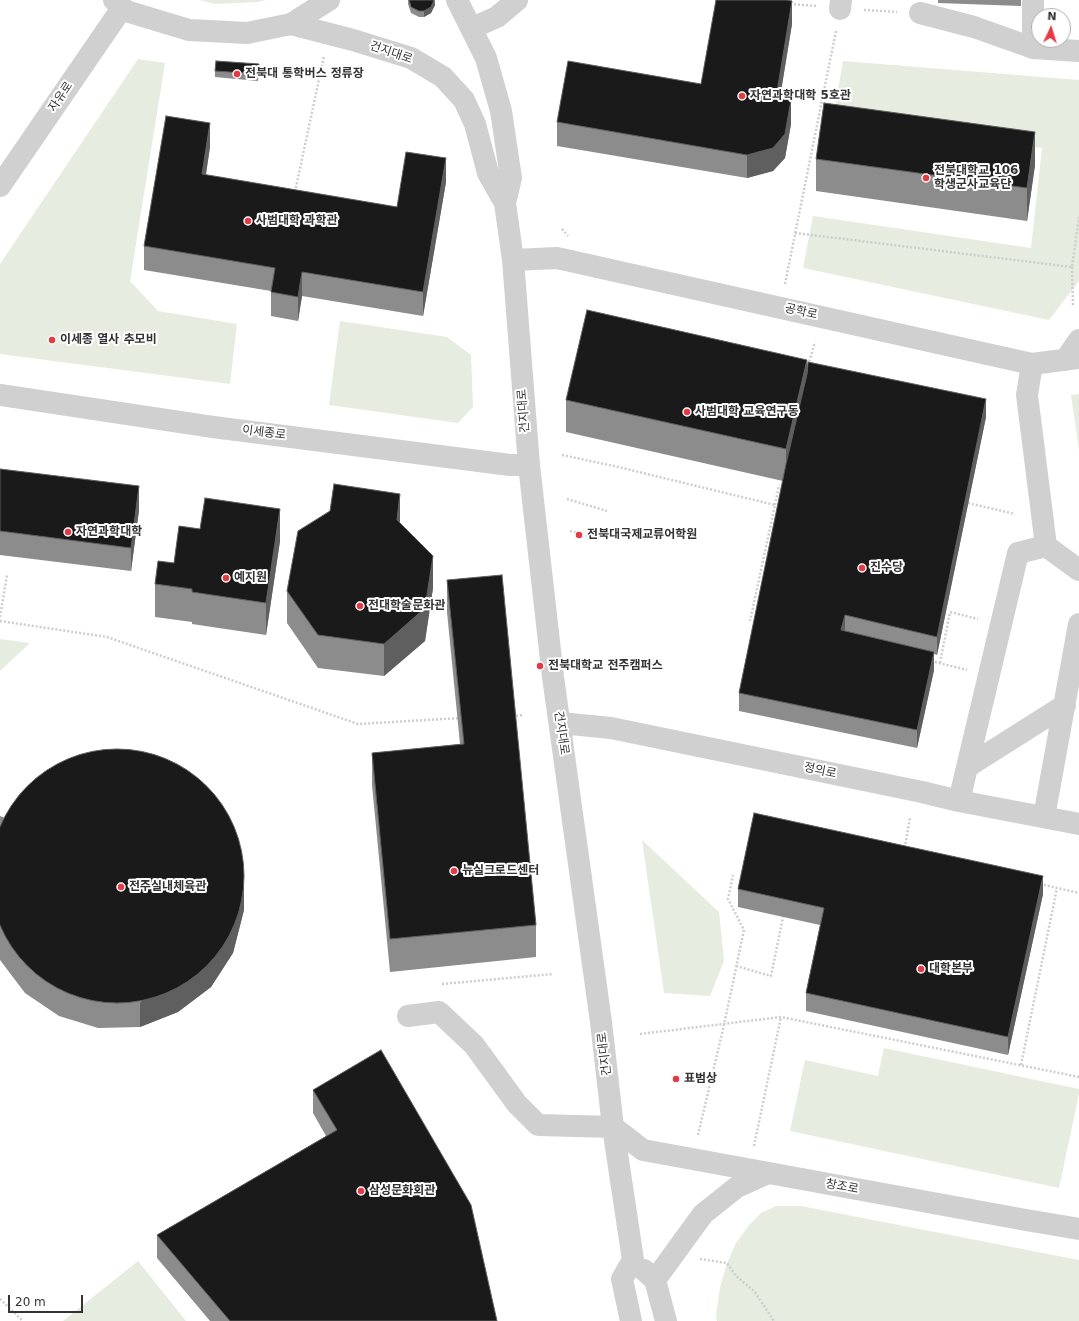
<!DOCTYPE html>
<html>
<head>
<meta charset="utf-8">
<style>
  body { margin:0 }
  #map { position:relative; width:1079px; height:1321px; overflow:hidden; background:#fff; font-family:"DejaVu Sans",sans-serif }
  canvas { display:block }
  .north { position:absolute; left:1031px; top:8px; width:40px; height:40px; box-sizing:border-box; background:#fff; border:1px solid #adadad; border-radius:50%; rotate:4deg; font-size:11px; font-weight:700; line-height:16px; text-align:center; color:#333 }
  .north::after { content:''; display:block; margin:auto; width:14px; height:18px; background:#e63946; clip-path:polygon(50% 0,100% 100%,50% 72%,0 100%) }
  .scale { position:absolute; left:8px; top:1295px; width:75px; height:18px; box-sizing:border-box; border:2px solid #333; border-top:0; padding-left:5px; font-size:12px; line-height:14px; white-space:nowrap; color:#333; -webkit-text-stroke:3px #fff; paint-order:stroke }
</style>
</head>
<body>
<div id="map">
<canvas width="1079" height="1321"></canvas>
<div class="north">N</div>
<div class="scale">20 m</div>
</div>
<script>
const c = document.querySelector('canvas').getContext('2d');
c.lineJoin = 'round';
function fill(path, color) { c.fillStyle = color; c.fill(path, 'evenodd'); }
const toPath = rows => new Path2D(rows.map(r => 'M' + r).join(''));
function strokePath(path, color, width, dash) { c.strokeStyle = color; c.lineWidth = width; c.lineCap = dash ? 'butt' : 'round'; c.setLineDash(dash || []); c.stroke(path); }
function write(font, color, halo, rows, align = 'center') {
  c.font = font + ' "DejaVu Sans","Noto Sans KR",sans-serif'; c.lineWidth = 4; c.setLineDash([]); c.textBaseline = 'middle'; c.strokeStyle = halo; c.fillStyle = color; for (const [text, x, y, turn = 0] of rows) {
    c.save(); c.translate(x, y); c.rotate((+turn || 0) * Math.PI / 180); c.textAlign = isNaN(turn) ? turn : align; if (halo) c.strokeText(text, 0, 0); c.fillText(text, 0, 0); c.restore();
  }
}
const green = toPath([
  [199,0,266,0,258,2,215,4],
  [138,59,165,63,130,281,158,311,237,324,230,384,0,354,0,264],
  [843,61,1079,80,1079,281,1049,320,803,268,813,216,1031,248,1042,148,833,120],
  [340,321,447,337,471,355,473,407,458,423,329,405],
  [1079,394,1079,450,1071,395],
  [0,639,30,643,0,671],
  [642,840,719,912,724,961,710,996,664,993],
  [884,1048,1079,1089,1079,1094,1059,1188,790,1131,805,1060,878,1076],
  [776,1206,801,1206,1079,1260,1079,1321,717,1321,716,1315,720,1288,727,1263,736,1243,750,1224,761,1213],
  [138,1261,186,1321,63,1321]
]);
const path = toPath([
  [790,4,817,6],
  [864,10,897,12],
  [295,192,324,56],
  [562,229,568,236],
  [795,233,1072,267,1079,217],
  [1072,267,1073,306],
  [785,284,836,31],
  [806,373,815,342],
  [562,455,614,466,775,505,750,621],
  [567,499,607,511],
  [968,503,1015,514],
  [775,505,779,485],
  [570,531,600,539],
  [0,617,7,575],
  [0,621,107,637,358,724,461,718],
  [931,661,967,670],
  [940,663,950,612,978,619],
  [512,716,524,715],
  [906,847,905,847,910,817],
  [1040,884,1079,893],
  [736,966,771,976,783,917],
  [442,984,553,974],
  [640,1034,781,1017,1079,1077],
  [1021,1065,1057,888],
  [698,1135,724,1025,744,930,728,899,733,875],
  [754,1146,781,1017],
  [700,1259,727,1263,736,1276,754,1291,774,1321],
  [0,1299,23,1321]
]);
const minor = toPath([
  [114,0,126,11,189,30,247,33,291,24,329,0],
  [457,0,486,58,501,111,511,178,505,203],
  [840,9,841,0],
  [920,13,974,27,1033,48,1079,51],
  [291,24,353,40,411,58,443,77,464,100,475,124,488,173,505,203,513,260,529,465,553,677,601,1022,613,1127,633,1260,622,1279,631,1321],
  [472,28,497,17,517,0],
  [1033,48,1033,0],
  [0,186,122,8],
  [513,260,557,258,1032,364,1079,358],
  [1065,360,1079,340],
  [1032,364,1027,395,1046,546,1079,570],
  [0,395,213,427,510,465,529,465],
  [560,723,611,728,922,792,959,801,1079,824],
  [967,767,1065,705],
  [959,801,1018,553,1046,546],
  [1044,817,1079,624],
  [408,1016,439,1012,474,1045,517,1104,538,1125,613,1127],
  [613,1127,643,1150,1026,1220,1079,1229],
  [644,1270,655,1280,666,1321],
  [655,1280,703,1214,737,1187,768,1173]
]);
const wall = toPath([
  [408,0,435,0,435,5,431,13,424,17,419,17,411,13,408,4],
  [938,0,1021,0,1021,6,938,3],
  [792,24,780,98,791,124,785,158,773,171,747,178,557,146,557,122,701,84],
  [259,70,258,81,215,77,215,71],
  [210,147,206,175,397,207,446,182,423,316,302,296,298,321,271,316,271,291,144,270,144,246],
  [816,159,1035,165,1027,221,816,191],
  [807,374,986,417,937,655,934,654,934,670,917,748,739,711,739,693,783,481,566,432,566,400],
  [0,469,139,510,131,571,0,555],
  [400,523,433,588,425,641,384,676,318,668,287,623,287,591],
  [280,541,266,635,192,624,192,622,155,617,155,584,174,563],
  [447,580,536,925,536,957,390,972,372,785,372,753,460,744,447,612],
  [0,816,244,910,233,953,211,987,178,1012,140,1027,98,1028,59,1016,25,993,0,960],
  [738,889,1043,894,1008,1055,806,1011,806,993,820,925,738,907],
  [313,1090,497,1321,210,1321,157,1258,157,1235,326,1136,313,1113]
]);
const shadedWall = toPath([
  [434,0,435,5,431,13,424,17,424,11],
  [792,1,792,24,776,121,776,98],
  [791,100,791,124,785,158,773,171,747,178,747,155],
  [210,123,210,147,202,198,202,174],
  [1035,132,1035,165,1027,221,1027,188],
  [446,158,446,182,423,316,423,292],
  [302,272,302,296,298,321,298,297],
  [807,360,807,392,786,482,786,449],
  [986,399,986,417,937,655,937,637],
  [139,486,139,510,131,571,131,548],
  [400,494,400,527,397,520],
  [280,509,280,541,266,635,266,603],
  [433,556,433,588,425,641,384,676,384,644],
  [845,615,845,633,841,630],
  [934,652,934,670,917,748,917,730],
  [1043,876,1043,894,1008,1055,1008,1037],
  [244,886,244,910,233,953,211,987,178,1012,140,1027,140,1003]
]);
const building = toPath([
  [409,0,434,0,431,7,424,11,419,11,411,7,409,0],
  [716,0,787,0,792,1,776,98,791,100,785,134,773,148,747,155,557,122,568,61,701,84,716,0],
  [216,61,259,64,258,74,215,71,216,61],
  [824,103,1035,132,1027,188,816,159,824,103],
  [166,116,210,123,202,174,397,207,406,152,446,158,423,292,302,272,298,297,271,292,275,268,144,246,166,116],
  [587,310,807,360,786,449,566,400,587,310],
  [808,362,986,399,937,637,845,615,841,630,934,652,917,730,739,693,786,464,807,374,808,362],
  [0,469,139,486,131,548,0,531,0,469],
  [334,484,400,494,397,520,433,556,425,608,384,644,318,635,287,591,298,531,330,511,334,484],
  [205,498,280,509,266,603,192,592,192,589,155,584,158,561,174,563,179,526,200,529,205,498],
  [502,575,536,925,390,939,372,753,464,744,447,580,502,575],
  '-10 876a127 127 0 1 1 254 0a127 127 0 1 1-254 0Z',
  [754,813,1043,876,1008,1037,806,993,824,908,738,889,754,813],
  [381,1050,471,1205,497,1321,230,1321,157,1235,337,1130,313,1090,381,1050]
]);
const markers = [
  [237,74,4,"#e63946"],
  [742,96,4,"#e63946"],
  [926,178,4,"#e63946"],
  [248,221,4,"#e63946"],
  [52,340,4,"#e63946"],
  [687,412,4,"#e63946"],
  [68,532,4,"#e63946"],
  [579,535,4,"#e63946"],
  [862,568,4,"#e63946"],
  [226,578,4,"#e63946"],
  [360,606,4,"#e63946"],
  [540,666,4,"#e63946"],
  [454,871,4,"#e63946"],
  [121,887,4,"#e63946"],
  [921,969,4,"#e63946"],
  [676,1079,4,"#e63946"],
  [361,1191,4,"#e63946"]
];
const streetNames = [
  ["건지대로",391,53,19],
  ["자유로",61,97,-56],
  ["공학로",801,312,12],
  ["건지대로",524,411,-94],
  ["이세종로",264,433,7],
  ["건지대로",561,733,82],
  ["정의로",820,771,12],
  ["건지대로",605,1054,-97],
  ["창조로",842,1187,10]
];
const poiNames = [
  ["전북대 통학버스 정류장",245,74],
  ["자연과학대학 5호관",750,96],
  ["전북대학교 106",934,171],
  ["학생군사교육단",934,185],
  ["사범대학 과학관",256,221],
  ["이세종 열사 추모비",60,340],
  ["사범대학 교육연구동",695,412],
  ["자연과학대학",76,532],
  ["전북대국제교류어학원",587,535],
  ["진수당",870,568],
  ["예지원",234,578],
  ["전대학술문화관",368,606],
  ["전북대학교 전주캠퍼스",548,666],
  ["뉴실크로드센터",462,871],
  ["전주실내체육관",129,887],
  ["대학본부",929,969],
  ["표범상",684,1079],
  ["삼성문화회관",369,1191]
];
fill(green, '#e6ecdf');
strokePath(path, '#cdcdcd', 2.5, [2, 2]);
strokePath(minor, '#d0d0d0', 22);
fill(wall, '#8c8c8c');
fill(shadedWall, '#5f5f5f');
fill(building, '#1a1a1a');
strokePath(building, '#5f5f5f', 1);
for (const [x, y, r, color] of markers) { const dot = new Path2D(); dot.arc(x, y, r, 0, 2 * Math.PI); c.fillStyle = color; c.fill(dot); strokePath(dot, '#fff', 1.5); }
write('12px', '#333', '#fff', streetNames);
write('bold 12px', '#333', '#fff', poiNames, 'left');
</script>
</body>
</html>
